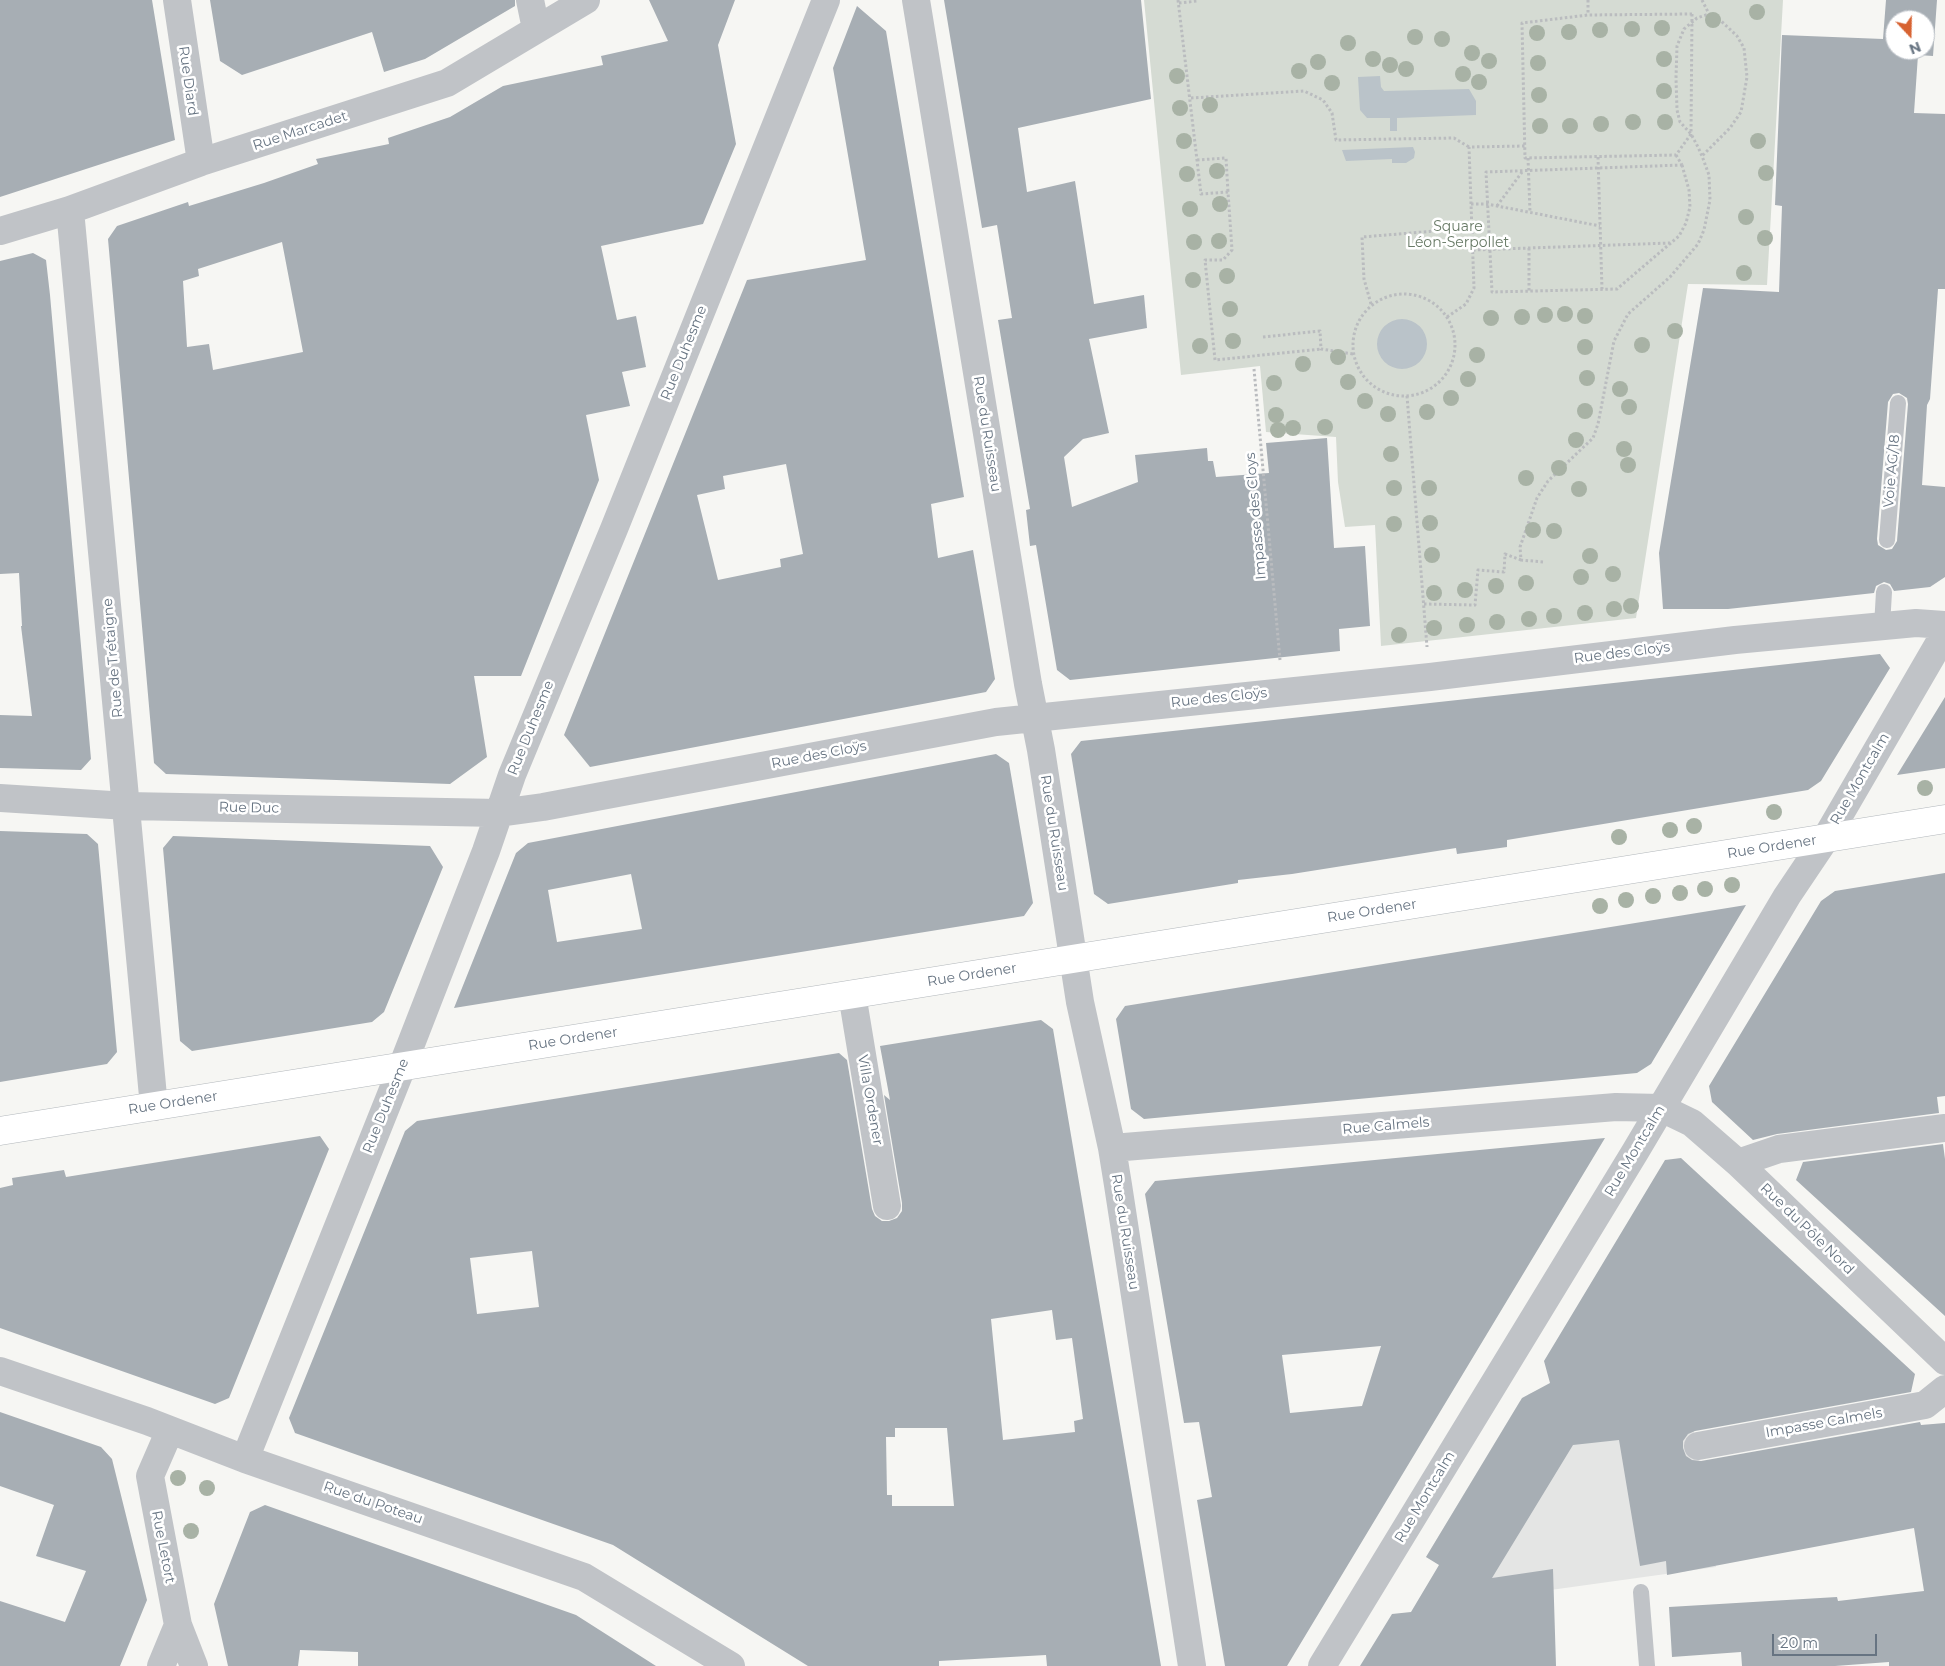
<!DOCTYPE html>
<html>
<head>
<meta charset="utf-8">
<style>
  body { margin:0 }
  #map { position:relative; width:1945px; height:1666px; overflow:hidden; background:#f6f6f3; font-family:Montserrat,sans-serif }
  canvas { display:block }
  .north { position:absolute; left:1885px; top:10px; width:50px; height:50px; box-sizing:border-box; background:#fff; border:1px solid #c2c7cd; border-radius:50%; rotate:159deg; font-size:14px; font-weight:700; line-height:20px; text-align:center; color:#677482 }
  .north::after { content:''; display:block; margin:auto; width:18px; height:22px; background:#d76332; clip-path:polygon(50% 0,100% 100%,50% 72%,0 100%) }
  .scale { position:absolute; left:1772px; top:1634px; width:105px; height:22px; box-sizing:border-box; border:2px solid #677482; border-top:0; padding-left:6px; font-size:15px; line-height:18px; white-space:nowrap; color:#677482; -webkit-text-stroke:4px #fff; paint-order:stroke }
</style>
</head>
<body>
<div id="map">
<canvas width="1945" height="1666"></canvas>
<div class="north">N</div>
<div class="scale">20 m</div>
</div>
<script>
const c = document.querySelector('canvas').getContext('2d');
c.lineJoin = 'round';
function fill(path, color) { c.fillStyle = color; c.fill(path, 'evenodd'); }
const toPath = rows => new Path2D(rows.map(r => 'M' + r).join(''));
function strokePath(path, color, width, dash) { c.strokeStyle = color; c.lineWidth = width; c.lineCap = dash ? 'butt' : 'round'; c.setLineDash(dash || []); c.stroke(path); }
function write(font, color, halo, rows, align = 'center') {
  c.font = font + ' Montserrat,sans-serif'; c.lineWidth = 5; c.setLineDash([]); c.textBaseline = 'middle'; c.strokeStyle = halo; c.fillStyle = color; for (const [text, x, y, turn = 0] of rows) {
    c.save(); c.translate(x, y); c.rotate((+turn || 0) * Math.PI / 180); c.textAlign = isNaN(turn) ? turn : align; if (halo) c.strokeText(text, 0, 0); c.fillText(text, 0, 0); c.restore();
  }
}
const built = toPath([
  [1685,1376,1716,1567,1529,1593,1484,1590,1426,1557,1520,1401,1522,1402,1529,1394,1538,1391]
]);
const green = toPath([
  [1144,0,1783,0,1767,285,1688,284,1636,618,1381,646,1375,525,1345,527,1338,482,1336,437,1266,432,1260,366,1181,375]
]);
const water = toPath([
  [1380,76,1381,87,1384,91,1469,89,1476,101,1476,115,1397,118,1397,131,1390,131,1390,118,1367,118,1360,110,1358,77],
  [1413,147,1415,152,1414,158,1406,163,1392,163,1392,159,1346,161,1342,150],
  '1377 344a25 25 0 1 1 50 0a25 25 0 1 1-50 0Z'
]);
const building = toPath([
  [0,0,152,0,175,140,0,197],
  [210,0,515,0,515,6,425,59,384,72,372,32,242,75,220,61],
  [649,0,735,0,718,45,736,144,703,224,601,246,617,320,636,316,646,367,622,372,630,406,586,415,599,480,521,676,474,676,487,757,450,784,166,774,154,763,108,239,117,226,188,202,189,206,264,183,318,164,316,159,389,144,388,138,450,117,503,86,603,65,601,56,668,41],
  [282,242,303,352,213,370,209,344,187,347,183,281,199,276,198,269],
  [944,0,1141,0,1151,99,1018,128,1027,192,1075,181,1094,304,1144,295,1147,328,1089,339,1109,433,1083,439,1064,457,1072,507,1138,482,1135,455,1207,448,1208,461,1213,461,1216,477,1269,473,1266,443,1327,438,1334,548,1365,546,1370,626,1339,629,1340,651,1070,680,1057,670,1036,545,1030,546,1026,510,1030,509,998,320,1012,318,997,225,982,228],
  [1886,0,1937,0,1933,56,1918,55,1914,113,1945,114,1945,289,1938,289,1930,399,1927,405,1922,485,1945,487,1945,577,1930,587,1894,591,1890,584,1884,582,1876,586,1874,593,1728,609,1663,609,1659,553,1703,288,1779,292,1782,206,1775,205,1782,35,1883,39],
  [1895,20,1925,20,1925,50,1895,50],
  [1899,393,1907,398,1908,404,1897,541,1892,549,1886,550,1878,545,1877,539,1888,402,1893,394],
  [857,6,886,31,964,497,931,504,938,558,973,550,995,679,986,692,590,767,564,735,747,280,866,260,833,68],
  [786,464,803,554,780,559,781,567,718,580,697,495,725,489,723,476],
  [33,253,46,260,50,295,91,759,81,770,0,768,0,715,32,716,21,626,22,626,19,573,0,574,0,261],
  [1880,654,1890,668,1821,781,1808,790,1507,840,1507,847,1457,854,1456,848,1292,874,1238,880,1238,883,1108,904,1094,894,1071,754,1081,741],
  [1945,697,1945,768,1897,775],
  [996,754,1009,763,1033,903,1024,916,454,1008,516,853,528,843],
  [631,874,642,929,557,942,548,890],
  [0,831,87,834,98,844,117,1052,107,1064,0,1082],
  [173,836,430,846,443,867,384,1012,372,1022,192,1051,180,1041,163,848],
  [1945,873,1945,1096,1937,1097,1939,1113,1777,1134,1753,1140,1712,1102,1709,1086,1821,901,1835,891],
  [1746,905,1651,1064,1637,1073,1144,1119,1131,1109,1116,1019,1125,1006],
  [1041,1020,1053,1029,1161,1666,1047,1666,1046,1655,939,1661,939,1666,808,1666,613,1545,295,1433,289,1418,405,1131,417,1121,839,1053,847,1060,872,1209,875,1216,882,1221,889,1221,897,1218,902,1211,902,1203,884,1095,890,1100,880,1046],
  [532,1251,539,1307,477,1314,470,1258],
  [1052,1310,1056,1340,1072,1338,1083,1419,1074,1421,1075,1432,1003,1440,991,1319],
  [895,1428,947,1428,954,1506,892,1506,892,1495,887,1495,886,1437,895,1437],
  [320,1136,329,1149,229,1398,215,1404,0,1328,0,1188,13,1185,12,1178,64,1170,66,1177],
  [1605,1138,1287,1666,1225,1666,1197,1500,1212,1497,1199,1422,1184,1423,1145,1194,1155,1181],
  [1381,1346,1362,1406,1290,1413,1282,1355],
  [1943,1144,1945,1159,1945,1316,1796,1180,1803,1162],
  [1681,1158,1915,1374,1911,1392,1695,1431,1688,1434,1683,1441,1683,1448,1686,1456,1692,1460,1701,1461,1920,1422,1921,1425,1945,1423,1945,1666,1889,1666,1889,1662,1835,1666,1742,1666,1741,1652,1672,1657,1669,1607,1837,1597,1838,1601,1924,1591,1914,1528,1667,1575,1666,1561,1640,1566,1619,1440,1573,1445,1492,1578,1553,1569,1556,1666,1360,1666,1392,1614,1411,1612,1439,1565,1426,1557,1522,1398,1550,1383,1544,1361,1665,1160],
  [0,1412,101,1447,112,1459,147,1600,120,1666,0,1666,0,1601,65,1622,86,1571,36,1556,54,1505,0,1486],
  [265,1505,576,1615,656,1666,358,1666,358,1652,300,1650,298,1666,228,1666,214,1604,250,1512]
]);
const path = toPath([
  [1178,0,1201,194,1228,192,1232,250,1223,260,1205,260,1215,360,1321,349],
  [1588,0,1588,15],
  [1702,0,1709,14],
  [1179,3,1197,1],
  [1692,14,1691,134,1676,155,1525,158,1522,23,1588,15,1692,14],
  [1191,98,1304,91,1323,100,1332,113,1336,140,1454,138,1469,147],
  [1676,155,1682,165],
  [1598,157,1602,289],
  [1528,158,1530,212],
  [1197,160,1226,158,1228,192],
  [1682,165,1689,190,1690,207,1686,223,1679,236,1617,289,1492,292,1486,172,1682,165],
  [1471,204,1487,204,1600,226],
  [1497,206,1522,172],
  [1529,248,1529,291],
  [1473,250,1670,243],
  '1353 345a51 51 0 1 1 102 0a51 51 0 1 1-102 0Z',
  [1371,304,1364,279,1362,237,1472,228],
  [1447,317,1466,304,1474,288,1469,147,1525,146],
  [1263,337,1320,331,1321,349,1353,354],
  [1254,369,1280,660],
  [1407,396,1427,647],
  [1543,562,1521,560,1520,547,1537,498,1548,481,1593,438,1598,424,1614,341,1628,314,1670,277,1698,244,1704,230,1710,200,1709,175,1702,156,1698,147,1691,134,1680,122,1677,110,1676,78,1677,46,1684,29,1697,18,1709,14,1719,19,1737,36,1744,48,1747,77,1741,112,1730,128,1702,156],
  [1424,604,1475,605,1478,570,1504,572,1505,554,1521,560]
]);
const lane = toPath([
  [1887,540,1898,403],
  [1882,626,1884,592],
  [1641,1592,1647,1666]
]);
const street = toPath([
  [177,0,201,162],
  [530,0,536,29],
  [916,0,1028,684,1041,750,1080,1002,1112,1148,1118,1185,1192,1666],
  [70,210,154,1107],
  [0,231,70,210,201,162,447,83,586,0],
  [0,798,127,806,499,813,543,807,996,722,1430,677,1735,640,1916,623,1945,625],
  [852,994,887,1206],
  [1112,1148,1616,1107,1661,1108,1692,1123,1738,1163,1945,1361],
  [1738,1163,1779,1149,1945,1128],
  [0,1371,147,1421,245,1459,584,1577,731,1666],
  [170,1430,150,1476,178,1625,194,1666],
  [1698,1446,1925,1405,1945,1389],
  [245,1459,402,1067,486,851,512,775,614,529,826,0],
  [161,1666,178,1625],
  [1322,1666,1635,1152,1787,896,1826,838,1945,633]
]);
const secondary = toPath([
  [0,1131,1945,819]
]);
const trees = [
  [1757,12],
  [1713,20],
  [1662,28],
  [1632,29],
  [1600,30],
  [1569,32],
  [1537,33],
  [1415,37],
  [1442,39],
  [1348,43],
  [1472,53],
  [1373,59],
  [1664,59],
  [1489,61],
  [1318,62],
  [1538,63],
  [1390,65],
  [1406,69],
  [1299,71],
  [1463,74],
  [1177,76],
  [1479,82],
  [1332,83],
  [1664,91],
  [1539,95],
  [1210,105],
  [1180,108],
  [1633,122],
  [1665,122],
  [1601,124],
  [1540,126],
  [1570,126],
  [1184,141],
  [1758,141],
  [1217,171],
  [1766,173],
  [1187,174],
  [1220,204],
  [1190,209],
  [1746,217],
  [1765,238],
  [1219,241],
  [1194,242],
  [1744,273],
  [1227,276],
  [1193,280],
  [1230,309],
  [1565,314],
  [1545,315],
  [1585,316],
  [1522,317],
  [1491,318],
  [1675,331],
  [1233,341],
  [1642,345],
  [1200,346],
  [1585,347],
  [1477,355],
  [1338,357],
  [1303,364],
  [1587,378],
  [1468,379],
  [1348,382],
  [1274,383],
  [1620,389],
  [1451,398],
  [1365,401],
  [1629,407],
  [1585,411],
  [1427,412],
  [1388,414],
  [1276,415],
  [1325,427],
  [1293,428],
  [1278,430],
  [1576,440],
  [1624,449],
  [1391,454],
  [1628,465],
  [1559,468],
  [1526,478],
  [1394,488],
  [1429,488],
  [1579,489],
  [1430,523],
  [1394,524],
  [1533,530],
  [1554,531],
  [1432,555],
  [1590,556],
  [1613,574],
  [1581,577],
  [1526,583],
  [1496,586],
  [1465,590],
  [1434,593],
  [1631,606],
  [1614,609],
  [1585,613],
  [1554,616],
  [1529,619],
  [1497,622],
  [1467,625],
  [1434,628],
  [1399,635],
  [1925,788],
  [1774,812],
  [1694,826],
  [1670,830],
  [1619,837],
  [1732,885],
  [1705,889],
  [1680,893],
  [1653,896],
  [1626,900],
  [1600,906],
  [178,1478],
  [207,1488],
  [191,1531]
];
const streetNames = [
  ["Rue Diard",188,81,82],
  ["Rue Marcadet",300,131,-18],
  ["Rue Duhesme",684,353,-68],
  ["Rue du Ruisseau",987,434,81],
  ["Voie AG/18",1892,471,-85],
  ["Impasse des Cloys",1256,516,-95],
  ["Rue des Cloÿs",1622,653,-7],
  ["Rue de Trétaigne",113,658,-95],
  ["Rue des Cloÿs",1219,698,-6],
  ["Rue Duhesme",531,728,-68],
  ["Rue des Cloÿs",819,755,-11],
  ["Rue Montcalm",1860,779,-60],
  ["Rue Duc",249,808,1],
  ["Rue du Ruisseau",1054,833,81],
  ["Rue Ordener",1772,847,-9],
  ["Rue Ordener",1372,911,-9],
  ["Rue Ordener",972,975,-9],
  ["Rue Ordener",573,1039,-9],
  ["Villa Ordener",870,1100,80],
  ["Rue Ordener",173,1103,-9],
  ["Rue Duhesme",386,1106,-68],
  ["Rue Calmels",1386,1126,-5],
  ["Rue Montcalm",1635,1151,-59],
  ["Rue du Pôle Nord",1807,1229,44],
  ["Rue du Ruisseau",1125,1232,81],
  ["Impasse Calmels",1824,1423,-10],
  ["Rue Montcalm",1425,1497,-59],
  ["Rue du Poteau",373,1503,19],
  ["Rue Letort",163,1547,79]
];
const parkNames = [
  ["Square",1458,227],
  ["Léon-Serpollet",1458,243]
];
fill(built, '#e4e5e4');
fill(green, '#d5dbd3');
fill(water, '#bac3c9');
fill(building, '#a7aeb4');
strokePath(secondary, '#b2b7bb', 29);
strokePath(path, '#babcbf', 3, [2.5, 2.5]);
strokePath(lane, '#c0c3c7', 16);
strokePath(street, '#c0c3c7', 28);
strokePath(secondary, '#fff', 28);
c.fillStyle = '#a8b2a5';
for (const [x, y] of trees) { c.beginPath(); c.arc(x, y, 8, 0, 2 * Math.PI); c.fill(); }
write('14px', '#677482', '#fff', streetNames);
write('14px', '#687a66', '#fff', parkNames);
</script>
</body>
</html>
